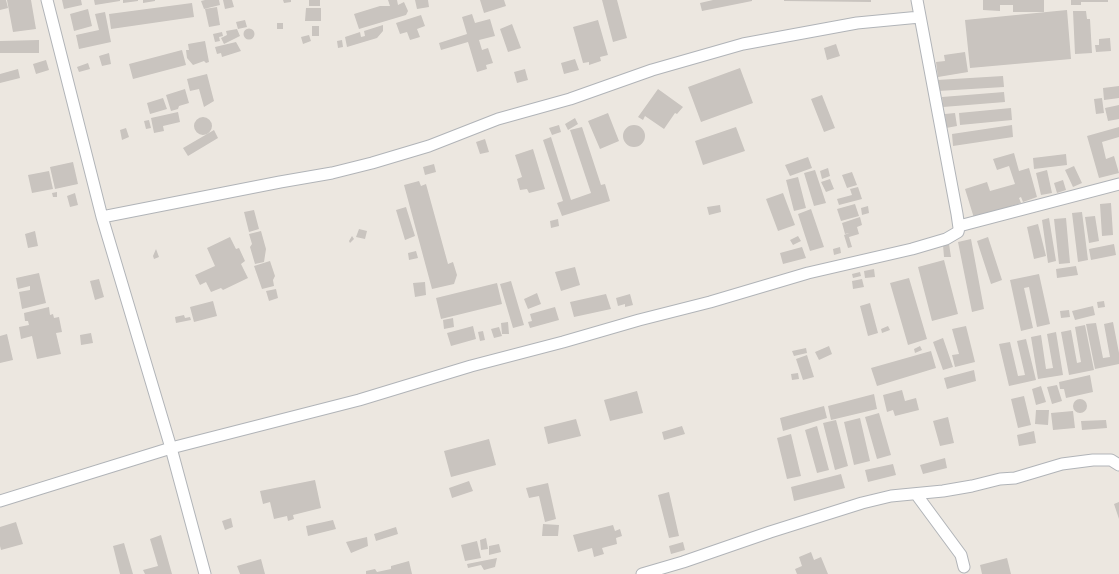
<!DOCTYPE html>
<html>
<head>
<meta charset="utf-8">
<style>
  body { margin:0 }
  canvas { display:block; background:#ece7e0 }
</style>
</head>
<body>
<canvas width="1119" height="574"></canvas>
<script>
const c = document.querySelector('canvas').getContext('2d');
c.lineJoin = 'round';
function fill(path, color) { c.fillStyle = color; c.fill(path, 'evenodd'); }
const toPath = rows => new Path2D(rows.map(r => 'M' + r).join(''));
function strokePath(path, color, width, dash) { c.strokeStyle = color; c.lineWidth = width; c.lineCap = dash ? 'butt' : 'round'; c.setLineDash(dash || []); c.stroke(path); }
const building = toPath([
  [0,0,6,0,8,8,0,10],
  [7,0,31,0,36,29,13,32],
  [62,0,81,0,82,5,64,9],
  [94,0,120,0,120,1,95,5],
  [123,0,138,0,138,1,123,3],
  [143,0,155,0,155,1,143,3],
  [205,0,219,0,220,5,204,9,201,1],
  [223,0,232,0,234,7,225,9],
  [283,0,291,0,291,2,284,3],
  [309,0,320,0,320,6,309,6],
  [388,0,397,0,398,5,404,2,408,11,406,15,359,29,354,14,380,6,390,6],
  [415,0,428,0,429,7,417,9],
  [480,0,504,0,506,6,484,13],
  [602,0,617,0,627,38,613,42],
  [713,0,752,0,752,1,702,11,700,3],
  [784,0,871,0,871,2,784,1],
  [983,0,1044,0,1044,12,1013,12,1013,5,1000,5,1000,11,983,10],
  [1071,0,1108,0,1108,2,1081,2,1081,5,1071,5],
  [192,3,194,17,111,29,109,14],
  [217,7,220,25,209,27,205,9],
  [306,8,321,8,321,21,305,21],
  [88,9,92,26,74,31,70,14],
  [1067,10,1071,59,970,68,965,20],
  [1073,11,1086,11,1087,19,1090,19,1092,53,1075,54],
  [105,12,111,42,79,49,76,35,99,30,95,14],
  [472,14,475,23,490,19,495,36,479,40,482,50,488,48,493,63,486,65,487,69,477,72,468,42,441,50,439,43,467,34,462,17],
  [421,15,425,26,417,29,420,37,410,40,407,32,400,34,396,23],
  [245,20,247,27,238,29,236,22],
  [598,20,608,55,600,57,601,61,589,65,589,62,583,63,573,27],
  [277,23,283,23,283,29,277,29],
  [512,24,521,48,508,52,500,29],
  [383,25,383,31,377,38,347,47,345,37,360,32,361,37,365,36,364,31],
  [312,26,319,26,319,36,312,36],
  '243.5 34a5.5 5.5 0 1 1 11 0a5.5 5.5 0 1 1-11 0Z',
  [237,29,240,36,224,44,221,38,227,35,226,31],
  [222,32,223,36,219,37,220,41,215,42,213,34],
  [309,35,311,41,303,44,301,37],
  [1110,38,1111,51,1096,52,1095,45,1099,45,1099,39],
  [39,40,39,53,0,53,0,41],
  [342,40,343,47,338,48,337,41],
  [205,41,209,62,206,63,204,61,193,65,187,58,186,50,189,50,188,44],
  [236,42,241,51,222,57,221,53,217,54,215,47],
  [836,44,840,56,827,60,824,48],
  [182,50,186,65,133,79,129,64],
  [965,52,968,72,938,77,936,62,945,61,944,55],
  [109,53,111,64,102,66,99,56],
  [575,59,579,70,564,74,561,63],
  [46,60,49,70,36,74,33,64],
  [88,63,90,69,79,72,77,67],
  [740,68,753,103,701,122,688,87],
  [18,69,20,78,0,83,0,74],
  [525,69,528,80,517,83,514,72],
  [207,74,214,101,204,107,199,89,190,91,187,79],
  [1003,76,1004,87,938,91,937,80],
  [1119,86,1119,98,1104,100,1103,88],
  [185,89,189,103,179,106,178,109,171,111,166,95],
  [658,89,683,107,677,114,675,113,664,129,645,116,643,120,638,117],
  [1004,92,1005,102,943,107,942,97],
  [822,95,835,128,824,132,811,99],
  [163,98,167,109,150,114,147,103],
  [1102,98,1104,113,1096,114,1094,99],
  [1119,105,1119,119,1108,121,1105,108],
  [1011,108,1012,120,960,125,959,113],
  [178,112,180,122,163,126,164,131,154,133,151,118],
  [608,113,619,141,600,149,588,121],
  [955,113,957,126,946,128,945,114],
  '194 126a9 9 0 1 1 18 0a9 9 0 1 1-18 0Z',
  [575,118,578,124,568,130,565,124],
  [149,120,151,128,146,129,144,121],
  [559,125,561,132,552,135,549,128],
  [1012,125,1013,137,953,146,952,134],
  '623 136a11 11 0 1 1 22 0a11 11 0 1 1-22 0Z',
  [582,127,601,185,605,184,610,201,562,216,557,203,563,201,543,140,551,137,571,200,591,193,570,130],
  [736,127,745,151,703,165,695,141],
  [1119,127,1119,137,1102,142,1106,159,1114,156,1119,173,1099,178,1087,136],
  [126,128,129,137,122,140,120,130],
  [214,130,218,138,188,156,183,148],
  [485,139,489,152,480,154,476,142],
  [533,149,545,189,529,193,527,189,520,190,517,179,522,177,515,155],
  [1014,153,1019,171,1029,168,1037,197,1023,202,1021,197,1019,198,1021,203,974,218,965,189,987,182,990,191,1015,184,1009,166,997,170,993,159],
  [1066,154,1067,165,1034,169,1033,158],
  [808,157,812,168,790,176,785,165],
  [73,162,78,184,55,189,50,167],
  [434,164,436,172,425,175,423,167],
  [1074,166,1082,183,1073,187,1065,170],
  [828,168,830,176,822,179,820,171],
  [815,170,826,203,814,206,804,173],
  [1047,170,1052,193,1041,195,1036,173],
  [49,171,53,189,32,193,28,175],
  [852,172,857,185,847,188,842,175],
  [798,177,806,208,794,211,786,180],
  [830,179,834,189,826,192,821,182],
  [1063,180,1066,190,1057,193,1054,183],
  [419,181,421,186,426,184,448,264,453,262,457,275,454,284,432,289,404,185],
  [858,187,862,199,839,205,837,199,852,195,850,189],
  [57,192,57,197,53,197,52,193],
  [75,193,78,205,70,207,67,196],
  [783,193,795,225,778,231,766,199],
  [1111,203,1113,235,1102,236,1100,204],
  [855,204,859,216,841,221,837,209],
  [720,205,721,212,709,215,707,207],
  [868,206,869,213,862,215,861,208],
  [406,207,415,236,405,240,396,210],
  [811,209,824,247,810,251,798,214],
  [254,210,259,229,249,232,244,212],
  [1082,212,1088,260,1078,262,1072,213],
  [1095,216,1099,241,1089,243,1085,217],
  [860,217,862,225,857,227,859,234,849,237,852,247,848,248,844,235,849,233,845,234,842,223],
  [1049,218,1056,261,1048,263,1042,220],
  [1066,218,1070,263,1059,264,1054,219],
  [558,219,559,226,551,228,550,221],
  [1038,224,1046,256,1034,259,1027,227],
  [359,229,367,231,365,239,356,237],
  [35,231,38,246,28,248,25,234],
  [261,231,266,249,264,262,255,264,250,247,252,244,249,234],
  [352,236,354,239,350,243,349,241],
  [798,236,801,241,793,245,790,240],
  [230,237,236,249,239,248,245,261,241,264,248,278,223,290,221,288,211,292,206,282,200,285,195,275,215,266,207,248],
  [988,237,1002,280,991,284,977,241],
  [971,239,984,309,972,312,958,242],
  [949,244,951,257,944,257,943,245],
  [1114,244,1116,255,1091,260,1089,249],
  [802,247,806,258,783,264,780,253],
  [840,247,841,253,834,255,833,249],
  [156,249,159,257,154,259,153,256],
  [416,251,418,258,409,260,408,253],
  [944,260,958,314,932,321,918,267],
  [270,261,275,276,273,280,274,286,262,289,254,266],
  [1076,266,1078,275,1057,278,1056,269],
  [575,267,580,285,561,291,555,272],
  [874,269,875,277,865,278,864,271],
  [860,272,861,276,853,278,852,274],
  [39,273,46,303,22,309,19,292,30,290,30,286,18,289,16,278],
  [1039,274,1050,324,1037,327,1029,287,1024,288,1033,328,1021,331,1010,280],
  [909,278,927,339,908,345,890,283],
  [99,279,104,297,95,300,90,281],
  [862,279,864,287,853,289,852,281],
  [511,281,524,325,513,328,500,284],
  [425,282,426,295,415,297,413,283],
  [497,283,502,304,441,319,436,298],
  [276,289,278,298,269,301,266,291],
  [537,293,541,304,528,309,524,299],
  [606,294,611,309,574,317,570,302],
  [630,294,633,305,625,307,625,304,618,306,616,298],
  [213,301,217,316,194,322,190,307],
  [1104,301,1105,307,1098,308,1097,302],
  [870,303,878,333,868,336,860,306],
  [1093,306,1095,315,1075,320,1072,311],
  [49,307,50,315,53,314,54,318,59,317,62,332,56,333,61,354,37,359,32,336,21,339,19,327,29,325,28,321,25,321,24,313],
  [555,307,559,320,530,328,528,322,532,321,530,314],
  [1069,310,1070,317,1061,318,1060,311],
  [184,315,185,318,190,317,191,320,176,323,175,317],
  [453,318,454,327,444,329,443,320],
  [508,322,509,334,502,334,501,323],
  [1113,322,1119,353,1119,364,1095,369,1086,324,1096,323,1103,358,1110,357,1104,324],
  [1085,325,1094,370,1069,375,1061,332,1071,330,1077,363,1081,362,1075,327],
  [473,326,476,339,451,346,447,333],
  [888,326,890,330,882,333,881,329],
  [966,326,975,362,955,367,952,355,959,354,952,329],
  [499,327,502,336,494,338,491,329],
  [483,331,485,340,480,341,478,332],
  [1056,332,1063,375,1038,379,1031,337,1041,335,1046,369,1053,368,1047,334],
  [91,333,93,343,81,345,80,335],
  [7,334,13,360,0,363,0,336],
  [943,338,953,367,943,370,933,342],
  [1026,339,1036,380,1009,386,999,344,1010,342,1018,376,1025,375,1017,341],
  [829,346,832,354,819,360,815,352],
  [920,346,922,350,915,353,914,349],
  [806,348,807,353,794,356,792,351],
  [931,351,936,368,877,386,871,368],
  [807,355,814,377,803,380,796,359],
  [974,370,976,381,947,389,944,378],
  [798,373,799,379,792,380,791,374],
  [1090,375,1093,392,1066,398,1064,389,1060,389,1059,382],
  [1057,385,1062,401,1052,404,1047,387],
  [1041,386,1046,402,1036,405,1032,389],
  [902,390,905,401,916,398,919,410,895,416,893,410,887,412,883,395],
  [637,391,643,413,610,421,604,400],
  [874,394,877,409,831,420,828,406],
  [1024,396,1031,425,1018,428,1011,399],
  '1073 406a7 7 0 1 1 14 0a7 7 0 1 1-14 0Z',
  [824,406,827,418,783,431,780,418],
  [1036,410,1049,410,1048,425,1035,424],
  [1073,411,1075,428,1053,430,1051,413],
  [879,413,891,455,877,459,865,417],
  [948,417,954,443,940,446,933,421],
  [860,418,870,461,854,465,844,422],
  [576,419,581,436,548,444,544,427],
  [836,420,848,466,835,470,823,423],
  [1106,420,1107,428,1082,430,1081,421],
  [682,426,685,434,664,440,662,432],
  [817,426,829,470,817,473,805,430],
  [1034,431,1036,443,1019,446,1017,435],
  [791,434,801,476,787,479,777,438],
  [489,439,496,465,451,477,444,451],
  [945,458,947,468,923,474,920,465],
  [893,464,896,475,868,482,865,470],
  [841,474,845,488,794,501,791,487],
  [315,480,321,508,293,515,294,519,288,521,287,516,274,519,270,502,263,504,260,491],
  [469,481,473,491,452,498,449,488],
  [548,483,556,519,545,522,539,496,529,498,526,488],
  [669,492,679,536,669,538,658,495],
  [1119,502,1119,519,1114,504],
  [231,518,233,527,225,530,222,521],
  [333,520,336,529,308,536,306,526],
  [16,522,23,544,1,550,0,546,0,527],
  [543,524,559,525,558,536,542,536],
  [613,525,615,531,620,529,622,536,616,538,617,544,602,548,604,554,594,557,592,548,578,552,573,535],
  [396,527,398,534,376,541,374,534],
  [161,535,172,574,145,574,143,570,158,566,150,539],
  [367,537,368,546,351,553,346,542],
  [486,538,488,549,481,550,480,540],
  [477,541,481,558,465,561,461,545],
  [683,542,685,550,671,554,669,546],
  [124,543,133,574,120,574,113,546],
  [499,544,501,552,489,555,489,546],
  [811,552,814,560,821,557,828,574,797,574,795,569,802,566,799,557],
  [497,558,495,567,484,570,481,565,468,568,467,564],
  [1007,558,1011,574,982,574,980,565],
  [261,559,265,574,240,574,237,566],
  [409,561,412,574,366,574,366,571,375,569,377,572,391,569,391,566]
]);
const minor = toPath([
  [47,0,102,217,171,448,359,400,471,366,563,342,639,320,710,302,808,273,912,249,946,239,958,232,959,228,957,214,917,0],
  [102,217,280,182,332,173,372,163,429,146,498,119,570,99,652,70,743,44,857,23,920,17],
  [959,226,1119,184],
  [916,494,961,555,964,567],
  [0,501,171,448,205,574],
  [642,574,683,562,770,532,862,503,891,496,943,491,972,486,1000,479,1015,478,1062,464,1093,460,1111,460,1119,465]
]);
fill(building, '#c9c4bf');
strokePath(minor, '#b1b4b8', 13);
strokePath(minor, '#fff', 11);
</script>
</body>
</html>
